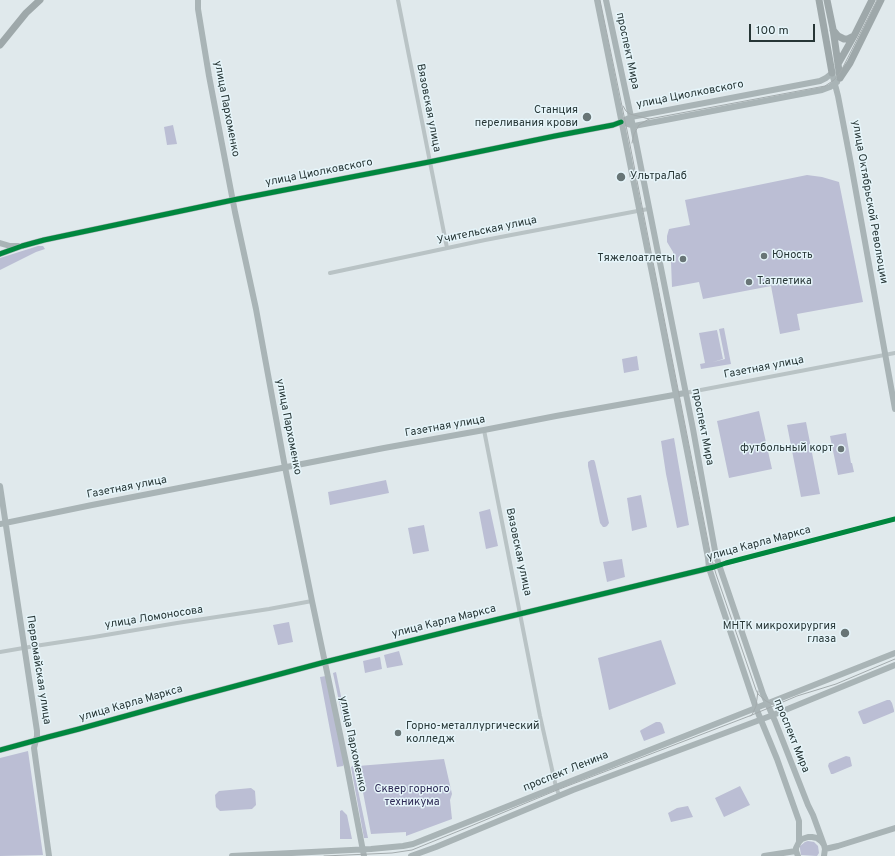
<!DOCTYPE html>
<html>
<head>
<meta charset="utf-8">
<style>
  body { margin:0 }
  #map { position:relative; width:895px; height:856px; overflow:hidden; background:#e0e9ec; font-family:Overpass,sans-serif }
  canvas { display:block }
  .scale { position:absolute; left:749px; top:24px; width:66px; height:18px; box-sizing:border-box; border:2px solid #273636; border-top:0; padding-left:5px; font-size:12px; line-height:14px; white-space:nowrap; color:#273636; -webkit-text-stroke:3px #e6f5fa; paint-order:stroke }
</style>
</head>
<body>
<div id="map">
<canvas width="895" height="856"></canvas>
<div class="scale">100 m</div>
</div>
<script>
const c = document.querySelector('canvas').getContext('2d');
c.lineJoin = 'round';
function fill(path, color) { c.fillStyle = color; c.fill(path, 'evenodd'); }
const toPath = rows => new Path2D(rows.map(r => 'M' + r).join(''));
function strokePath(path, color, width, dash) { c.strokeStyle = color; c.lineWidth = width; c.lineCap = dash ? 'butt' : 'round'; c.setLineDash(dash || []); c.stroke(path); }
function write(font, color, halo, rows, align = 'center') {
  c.font = font + ' Overpass,sans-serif'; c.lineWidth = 3; c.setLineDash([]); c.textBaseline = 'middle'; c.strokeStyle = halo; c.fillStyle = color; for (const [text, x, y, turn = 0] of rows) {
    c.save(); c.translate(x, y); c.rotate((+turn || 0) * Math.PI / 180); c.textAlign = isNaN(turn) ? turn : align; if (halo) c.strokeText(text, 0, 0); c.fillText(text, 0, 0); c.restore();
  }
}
const green = toPath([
  [173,125,177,144,167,145,164,127],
  [807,175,822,177,839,182,863,302,797,314,800,330,780,334,771,286,703,299,699,282,672,287,671,262,674,260,673,252,667,242,667,236,669,229,690,225,685,200],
  [38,246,43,246,45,249,36,252,0,270,0,258],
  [724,328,731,364,701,369,700,364,705,363,699,333,717,330,723,359,713,362,725,359,719,329],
  [637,356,639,370,624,373,622,359],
  [759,411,772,469,729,478,717,421],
  [806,422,820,494,801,497,787,425],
  [846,433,851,463,852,463,854,472,838,475,830,436],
  [674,438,689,525,677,528,666,474,661,441],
  [591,460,594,460,595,462,609,523,607,526,605,527,603,527,600,523,588,466,588,462],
  [386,480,389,493,330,505,328,492],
  [641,495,647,527,632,531,627,498],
  [490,509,498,546,486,549,479,512],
  [424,525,429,551,413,554,408,528],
  [622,559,625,577,607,582,603,562],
  [289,622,293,642,278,645,273,625],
  [661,640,676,684,609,710,598,658],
  [399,651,403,665,387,668,384,655],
  [380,657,382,669,365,673,363,661],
  [336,672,347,725,344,725,333,673],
  [326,676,344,764,343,766,337,767,320,677],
  [887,700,890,700,892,703,894,710,894,712,865,724,863,724,858,712,859,711],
  [656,722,660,722,662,724,665,733,644,741,640,731,641,730],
  [28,751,43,855,0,856,0,758],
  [846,756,850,757,852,766,833,774,831,774,828,766,829,763],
  [444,759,452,794,450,800,452,819,406,836,406,832,371,834,358,766],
  [353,766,368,838,364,838,351,767],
  [740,786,750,805,724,817,715,798],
  [251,788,255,791,256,805,252,809,220,811,216,807,215,795,219,791],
  [688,806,693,817,671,822,668,813,677,808],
  [342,810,347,815,352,839,340,839,340,811],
  [808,841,814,842,818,846,819,853,817,856,801,855,800,849,800,846,805,842]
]);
const street = toPath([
  [398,0,447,248],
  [330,273,485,240,648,209],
  [685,393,895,353],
  [484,430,540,716,556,787,559,795],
  [719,565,895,519],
  [0,652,35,646,94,637,177,623,269,609,312,601]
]);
const secondary = toPath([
  [198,0,198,9,209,76,235,212,256,309,284,462,312,601,347,767,364,856],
  [597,0,654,283,708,558,709,568,756,708,777,759,799,821,799,842],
  [606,0,631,117,693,429,716,556,763,694,775,721,808,805,813,815,824,845],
  [832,73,838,96,851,164,895,409],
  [621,122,634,126,822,90,830,87,837,82],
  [0,243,10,246,18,246],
  [0,254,22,246,44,240,233,200,429,162,555,136,613,125,621,122,631,117,820,81,826,78,832,73],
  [0,486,37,731,37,736,34,748,49,856],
  [0,524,92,505,384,448,484,430,556,416,685,393],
  [0,750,48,737,79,729,187,699,325,662,470,626,702,570,719,565],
  [825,849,838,846,895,828],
  [232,856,371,849,403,846,413,844,556,787,895,653],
  [411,856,436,847,573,790,773,715,895,665],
  [764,856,796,851],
  [798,856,796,851,796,848,799,842,802,839,808,837,812,837,817,838,821,841,824,845,825,849,824,856]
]);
const primary = toPath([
  [819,0,832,73],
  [827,0,833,29,840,78],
  [833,30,838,36,844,39,848,39,854,36],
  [0,45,26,13,40,0],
  [838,64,855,34,872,0],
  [840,78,850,63,881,0]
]);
const tram = toPath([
  [600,0,629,140,711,557,716,574,756,690,758,694,766,701,774,705,782,705],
  [623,106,626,111,630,114,649,119],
  [632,143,634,134,639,125,649,119,825,86,834,80,840,73,877,0],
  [750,716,752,715,756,706,758,691],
  [324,856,392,853,412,850,471,826,557,790,752,715,797,696,836,684,895,659]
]);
const cycleway = toPath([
  [0,254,22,246,44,240,233,200,429,162,555,136,613,125,621,122],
  [0,750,48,737,79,729,187,699,325,662,470,626,714,567,726,563,895,519]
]);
const markers = [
  [587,117,5,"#687576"],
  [621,177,5,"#687576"],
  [764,256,4,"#687576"],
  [683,259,4,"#687576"],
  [749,282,4,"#687576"],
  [841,449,4,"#687576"],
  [845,633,5,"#687576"],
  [398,733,4,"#687576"]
];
const streetNames = [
  ["проспект Мира",627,51,78],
  ["улица Циолковского",690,95,-11],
  ["Вязовская улица",428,108,79],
  ["улица Пархоменко",226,109,79],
  ["улица Циолковского",319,173,-11],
  ["улица Октябрьской Революции",869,202,80],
  ["Учительская улица",487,231,-12],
  ["Газетная улица",764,368,-11],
  ["улица Пархоменко",288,427,79],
  ["Газетная улица",445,427,-10],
  ["проспект Мира",702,427,79],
  ["Газетная улица",127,488,-11],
  ["улица Карла Маркса",759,544,-15],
  ["Вязовская улица",518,552,78],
  ["улица Ломоносова",154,618,-9],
  ["улица Карла Маркса",444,622,-14],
  ["Первомайская улица",38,670,81],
  ["улица Карла Маркса",131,704,-16],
  ["проспект Мира",791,736,68],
  ["улица Пархоменко",352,744,78],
  ["проспект Ленина",566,772,-22]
];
const poiNames = [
  ["Станция",578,111],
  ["переливания крови",578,124],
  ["УльтраЛаб",630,177,"left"],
  ["Юность",772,256,"left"],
  ["Тяжелоатлеты",675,259],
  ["Т.атлетика",757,282,"left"],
  ["футбольный корт",833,449],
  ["МНТК микрохирургия",836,627],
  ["глаза",836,640],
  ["Горно-металлургический",406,727,"left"],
  ["колледж",406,740,"left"]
];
const parkNames = [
  ["Сквер горного",412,790],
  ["техникума",412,803]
];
fill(green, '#bbbed4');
strokePath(street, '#b9c3c5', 4);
strokePath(secondary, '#a9b4b6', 6);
strokePath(primary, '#9ea8aa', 7);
strokePath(tram, '#a3abad', 1);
strokePath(cycleway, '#00873e', 5);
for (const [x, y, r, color] of markers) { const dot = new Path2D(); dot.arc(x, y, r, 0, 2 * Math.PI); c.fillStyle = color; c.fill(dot); strokePath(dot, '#e6f5fa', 1.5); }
write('11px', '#273636', '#e6f5fa', streetNames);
write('11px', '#273636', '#e6f5fa', poiNames, 'right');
write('11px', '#2e2a55', '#e6f5fa', parkNames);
</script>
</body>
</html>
